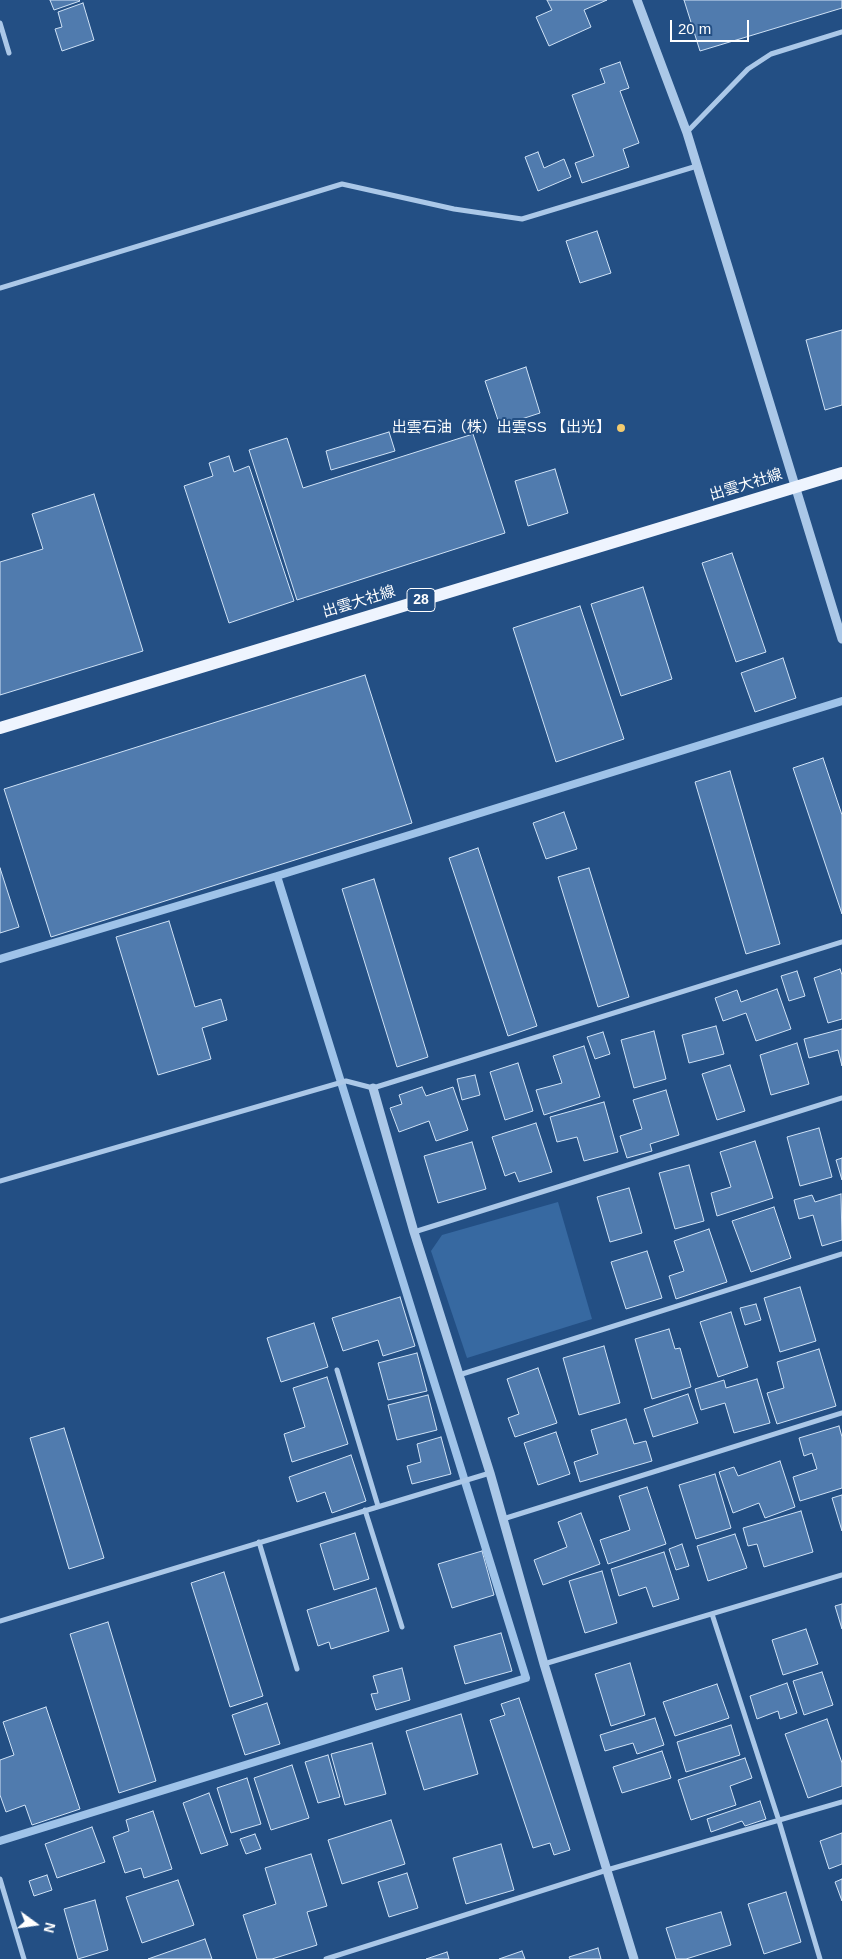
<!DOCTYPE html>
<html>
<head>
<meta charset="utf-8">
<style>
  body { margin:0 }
  #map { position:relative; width:842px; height:1959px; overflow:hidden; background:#234f84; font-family:Arial,sans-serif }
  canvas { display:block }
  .north { position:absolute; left:10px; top:1899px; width:50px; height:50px; -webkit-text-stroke:4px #234f84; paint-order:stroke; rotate:104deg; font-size:14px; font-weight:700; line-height:20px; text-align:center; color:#fff }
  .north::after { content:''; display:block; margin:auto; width:18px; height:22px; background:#fff; clip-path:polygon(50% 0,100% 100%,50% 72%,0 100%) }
  .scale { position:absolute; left:670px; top:20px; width:79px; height:22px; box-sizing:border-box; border:2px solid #fff; border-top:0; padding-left:6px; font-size:15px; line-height:18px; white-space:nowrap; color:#fff; -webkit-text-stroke:4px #234f84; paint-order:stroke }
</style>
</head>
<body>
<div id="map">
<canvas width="842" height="1959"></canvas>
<div class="north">N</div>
<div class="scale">20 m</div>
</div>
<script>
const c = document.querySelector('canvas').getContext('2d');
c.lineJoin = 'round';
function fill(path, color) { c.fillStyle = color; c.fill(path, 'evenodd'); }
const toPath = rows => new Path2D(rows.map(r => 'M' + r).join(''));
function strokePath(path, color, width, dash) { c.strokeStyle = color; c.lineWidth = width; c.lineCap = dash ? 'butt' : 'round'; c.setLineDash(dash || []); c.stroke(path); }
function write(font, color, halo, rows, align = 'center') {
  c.font = font + ' Arial,"Noto Sans JP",sans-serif'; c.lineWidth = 4; c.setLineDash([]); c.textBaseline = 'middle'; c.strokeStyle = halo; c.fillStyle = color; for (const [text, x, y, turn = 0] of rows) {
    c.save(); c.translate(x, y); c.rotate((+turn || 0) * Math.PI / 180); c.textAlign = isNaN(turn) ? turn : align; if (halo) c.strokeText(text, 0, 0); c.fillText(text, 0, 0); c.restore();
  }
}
const green = toPath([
  [558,1202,592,1319,467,1358,431,1251,442,1235]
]);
const stream = toPath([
  [0,959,277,876,842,701],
  [0,1841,526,1678,277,876]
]);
const building = toPath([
  [50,0,79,0,80,1,54,10,50,0],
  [547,0,607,0,584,10,591,27,549,46,536,17,552,10,547,0],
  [684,0,842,0,842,8,700,51,684,0],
  [83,3,94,40,62,51,55,29,62,27,58,12,83,3],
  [620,62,629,88,620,91,639,143,623,149,629,167,582,183,575,163,594,156,572,95,605,83,600,69,620,62],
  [538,152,544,168,564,159,571,177,538,191,525,157,538,152],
  [597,231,611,273,580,283,566,241,597,231],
  [842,330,842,405,825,410,806,340,842,330],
  [526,367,540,413,500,426,485,381,526,367],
  [389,432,395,451,331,470,326,451,389,432],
  [473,434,505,533,297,600,249,450,287,438,303,488,473,434],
  [229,456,234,472,249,466,294,601,229,623,184,486,213,476,209,463,229,456],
  [555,469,568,513,528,526,515,481,555,469],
  [94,494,143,651,0,695,0,562,43,549,32,514,94,494],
  [732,553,766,652,736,662,702,563,732,553],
  [643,587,672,679,621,696,591,604,643,587],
  [580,606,624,739,556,762,513,628,580,606],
  [783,658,796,698,755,712,741,673,783,658],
  [365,675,412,823,51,937,4,789,365,675],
  [823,758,842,815,842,914,793,768,823,758],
  [730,771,780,944,746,954,695,782,730,771],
  [564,812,577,849,546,859,533,823,564,812],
  [478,848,537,1026,508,1036,449,858,478,848],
  [0,868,19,927,0,933,0,868],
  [589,868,629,997,598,1007,558,877,589,868],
  [374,879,428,1057,397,1067,342,889,374,879],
  [169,921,195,1007,221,999,227,1020,202,1028,211,1059,158,1075,116,937,169,921],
  [840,969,842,975,842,1019,828,1023,814,978,840,969],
  [797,971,805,996,789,1001,781,976,797,971],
  [777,989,791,1029,756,1041,746,1013,723,1021,715,998,737,990,741,1002,777,989],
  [716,1026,724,1054,689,1063,682,1035,716,1026],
  [842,1029,842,1066,838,1050,809,1058,804,1039,842,1029],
  [654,1031,666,1079,634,1088,621,1040,654,1031],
  [603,1032,610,1054,595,1059,587,1037,603,1032],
  [797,1043,809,1084,771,1095,760,1055,797,1043],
  [584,1046,600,1097,544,1115,536,1090,562,1083,553,1056,584,1046],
  [518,1063,533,1111,505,1120,490,1072,518,1063],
  [730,1065,745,1111,717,1120,702,1074,730,1065],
  [475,1075,480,1095,462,1100,457,1079,475,1075],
  [422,1087,426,1096,453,1087,468,1130,436,1141,429,1121,399,1132,390,1108,402,1104,399,1095,422,1087],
  [666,1090,679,1135,650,1144,652,1151,627,1158,620,1136,642,1129,633,1100,666,1090],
  [604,1102,618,1152,584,1161,577,1137,557,1142,550,1117,604,1102],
  [536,1123,552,1172,519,1182,515,1172,505,1176,492,1137,536,1123],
  [819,1128,832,1177,800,1186,787,1137,819,1128],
  [755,1141,773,1198,717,1216,711,1193,731,1187,720,1152,755,1141],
  [472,1142,486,1189,438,1203,424,1156,472,1142],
  [842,1158,842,1180,836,1160,842,1158],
  [689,1165,704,1221,675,1229,659,1173,689,1165],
  [629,1188,642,1233,610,1242,597,1197,629,1188],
  [841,1194,842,1240,822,1246,813,1215,799,1219,794,1200,812,1195,815,1202,841,1194],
  [774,1207,791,1258,751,1272,732,1221,774,1207],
  [709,1229,727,1282,676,1299,669,1276,684,1271,674,1241,709,1229],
  [647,1251,662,1298,626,1309,611,1262,647,1251],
  [800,1287,816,1341,780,1352,764,1298,800,1287],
  [400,1297,415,1346,383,1356,378,1340,343,1351,332,1318,400,1297],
  [756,1304,761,1320,745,1325,740,1308,756,1304],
  [731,1312,748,1367,718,1377,700,1322,731,1312],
  [314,1323,328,1367,281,1382,267,1338,314,1323],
  [669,1329,675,1349,680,1348,691,1387,652,1399,635,1339,669,1329],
  [604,1346,620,1403,579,1415,563,1358,604,1346],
  [819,1349,836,1406,777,1424,767,1393,784,1388,777,1362,819,1349],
  [417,1353,427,1391,388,1400,378,1363,417,1353],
  [538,1368,557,1423,515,1437,508,1418,519,1414,507,1379,538,1368],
  [327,1377,348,1444,292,1462,284,1434,305,1427,293,1388,327,1377],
  [757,1379,770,1423,734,1433,725,1403,701,1410,695,1389,724,1380,726,1388,757,1379],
  [688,1394,698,1423,653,1437,644,1409,688,1394],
  [428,1395,437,1430,397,1440,388,1405,428,1395],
  [626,1419,634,1444,646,1441,652,1461,580,1482,574,1462,598,1454,591,1430,626,1419],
  [839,1426,842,1437,842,1488,800,1501,793,1477,817,1469,812,1453,804,1456,799,1438,839,1426],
  [64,1428,104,1558,69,1569,30,1438,64,1428],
  [556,1432,570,1474,538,1485,524,1443,556,1432],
  [441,1437,451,1474,412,1484,407,1466,421,1462,417,1444,441,1437],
  [351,1455,366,1501,332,1513,325,1492,297,1502,289,1477,351,1455],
  [780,1461,795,1507,765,1518,759,1503,733,1513,719,1472,734,1467,738,1476,780,1461],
  [715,1474,731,1528,696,1539,679,1485,715,1474],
  [647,1487,666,1544,608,1564,600,1540,630,1530,619,1496,647,1487],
  [842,1495,842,1531,832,1498,842,1495],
  [801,1511,813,1552,764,1567,757,1544,748,1546,743,1528,801,1511],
  [581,1513,600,1564,543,1585,534,1560,567,1547,558,1522,581,1513],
  [355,1533,369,1579,334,1590,320,1544,355,1533],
  [735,1534,747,1568,708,1581,697,1546,735,1534],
  [682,1544,689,1566,676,1570,669,1549,682,1544],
  [482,1551,494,1595,452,1608,438,1564,482,1551],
  [664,1552,679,1599,653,1607,646,1587,619,1596,611,1569,664,1552],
  [602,1571,617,1623,585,1633,569,1581,602,1571],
  [224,1572,263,1696,230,1707,191,1583,224,1572],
  [376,1588,389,1631,331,1649,329,1642,318,1646,307,1610,376,1588],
  [842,1604,842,1629,835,1606,842,1604],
  [108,1622,156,1781,119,1793,70,1634,108,1622],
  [806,1629,818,1664,783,1675,772,1640,806,1629],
  [501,1633,512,1671,465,1684,454,1646,501,1633],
  [630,1663,645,1715,611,1726,595,1674,630,1663],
  [402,1668,410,1700,376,1710,371,1694,378,1693,373,1676,402,1668],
  [822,1672,833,1705,804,1715,793,1681,822,1672],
  [787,1683,797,1713,780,1719,778,1711,757,1719,750,1696,787,1683],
  [717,1684,729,1718,675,1736,663,1702,717,1684],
  [519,1698,570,1850,554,1855,550,1843,533,1848,490,1720,505,1715,501,1704,519,1698],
  [267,1703,280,1744,245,1755,232,1715,267,1703],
  [46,1707,80,1809,32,1825,25,1805,6,1812,0,1795,0,1760,14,1755,3,1722,46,1707],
  [461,1714,478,1774,424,1790,406,1731,461,1714],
  [655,1718,664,1745,637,1754,633,1743,605,1751,600,1735,655,1718],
  [827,1719,842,1763,842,1786,808,1798,785,1734,827,1719],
  [731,1725,740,1755,686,1772,677,1742,731,1725],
  [372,1743,386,1794,345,1805,331,1754,372,1743],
  [662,1751,671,1778,622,1793,613,1767,662,1751],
  [328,1755,340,1797,318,1803,305,1762,328,1755],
  [745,1758,752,1778,730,1786,736,1805,691,1820,678,1780,745,1758],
  [292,1765,309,1818,271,1830,254,1778,292,1765],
  [247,1778,261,1824,231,1833,217,1788,247,1778],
  [209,1793,228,1845,201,1854,183,1803,209,1793],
  [760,1801,766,1819,745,1826,742,1821,711,1832,707,1819,760,1801],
  [153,1811,172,1869,144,1878,141,1868,125,1873,113,1837,129,1831,126,1820,153,1811],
  [391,1820,405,1864,342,1884,328,1840,391,1820],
  [92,1827,105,1862,57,1878,45,1844,92,1827],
  [842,1833,842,1864,829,1869,820,1841,842,1833],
  [255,1834,261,1849,246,1854,240,1839,255,1834],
  [501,1844,514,1890,466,1904,453,1858,501,1844],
  [311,1854,327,1906,307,1912,317,1945,272,1959,257,1959,243,1915,276,1904,265,1868,311,1854],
  [407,1873,418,1908,389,1917,378,1882,407,1873],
  [47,1875,52,1890,34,1896,29,1881,47,1875],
  [842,1879,842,1901,835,1882,842,1879],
  [178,1880,194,1925,142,1943,126,1897,178,1880],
  [786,1892,801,1942,764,1954,748,1904,786,1892],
  [95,1900,108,1950,78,1959,64,1909,95,1900],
  [721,1912,731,1945,686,1959,676,1959,666,1928,721,1912],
  [205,1939,212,1959,148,1959,205,1939],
  [598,1948,601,1959,570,1959,569,1957,598,1948],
  [522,1951,525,1959,499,1959,522,1951],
  [447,1952,449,1959,426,1959,447,1952]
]);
const minor = toPath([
  [0,23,9,53],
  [687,132,748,69,771,54,842,32],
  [0,288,342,184,454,209,522,219,697,166],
  [0,1181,346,1081,373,1088,842,942],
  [414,1232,842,1098],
  [337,1370,378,1506],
  [459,1375,842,1254],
  [365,1510,402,1627],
  [503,1519,842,1413],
  [259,1542,297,1669],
  [712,1614,779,1821,820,1959],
  [0,1621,490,1473],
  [544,1664,842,1575],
  [0,1879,24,1959],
  [326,1959,607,1870,842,1802]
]);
const tertiary = toPath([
  [637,0,687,133,842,639],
  [373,1088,414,1232,490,1473,544,1664,634,1959]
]);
const primary = toPath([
  [0,728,842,473]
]);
const markers = [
  [621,428,5,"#f4cb6e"]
];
const shields = [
  [421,600,28]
];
const shieldNames = [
  ["28",421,600]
];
const poiNames = [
  ["出雲石油（株）出雲SS 【出光】",611,428]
];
const streetNames = [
  ["出雲大社線",746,485,-17],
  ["出雲大社線",359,602,-17]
];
fill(green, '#3769a1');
strokePath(stream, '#9fc3e9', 8);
fill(building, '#507bae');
strokePath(building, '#cfe2f6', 1);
strokePath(minor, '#abc8e8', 5);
strokePath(tertiary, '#abc8e8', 9);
strokePath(primary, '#eef4fe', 12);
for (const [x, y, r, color] of markers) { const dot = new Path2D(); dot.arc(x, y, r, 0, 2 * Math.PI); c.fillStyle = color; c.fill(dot); strokePath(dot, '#234f84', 2); }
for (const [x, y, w] of shields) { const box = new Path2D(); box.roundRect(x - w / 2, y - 11.5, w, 23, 4); c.fillStyle = '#234f84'; c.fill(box); strokePath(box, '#fff', 1); }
write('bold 14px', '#fff', null, shieldNames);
write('15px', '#fff', '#234f84', poiNames, 'right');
write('15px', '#fff', '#234f84', streetNames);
</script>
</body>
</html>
